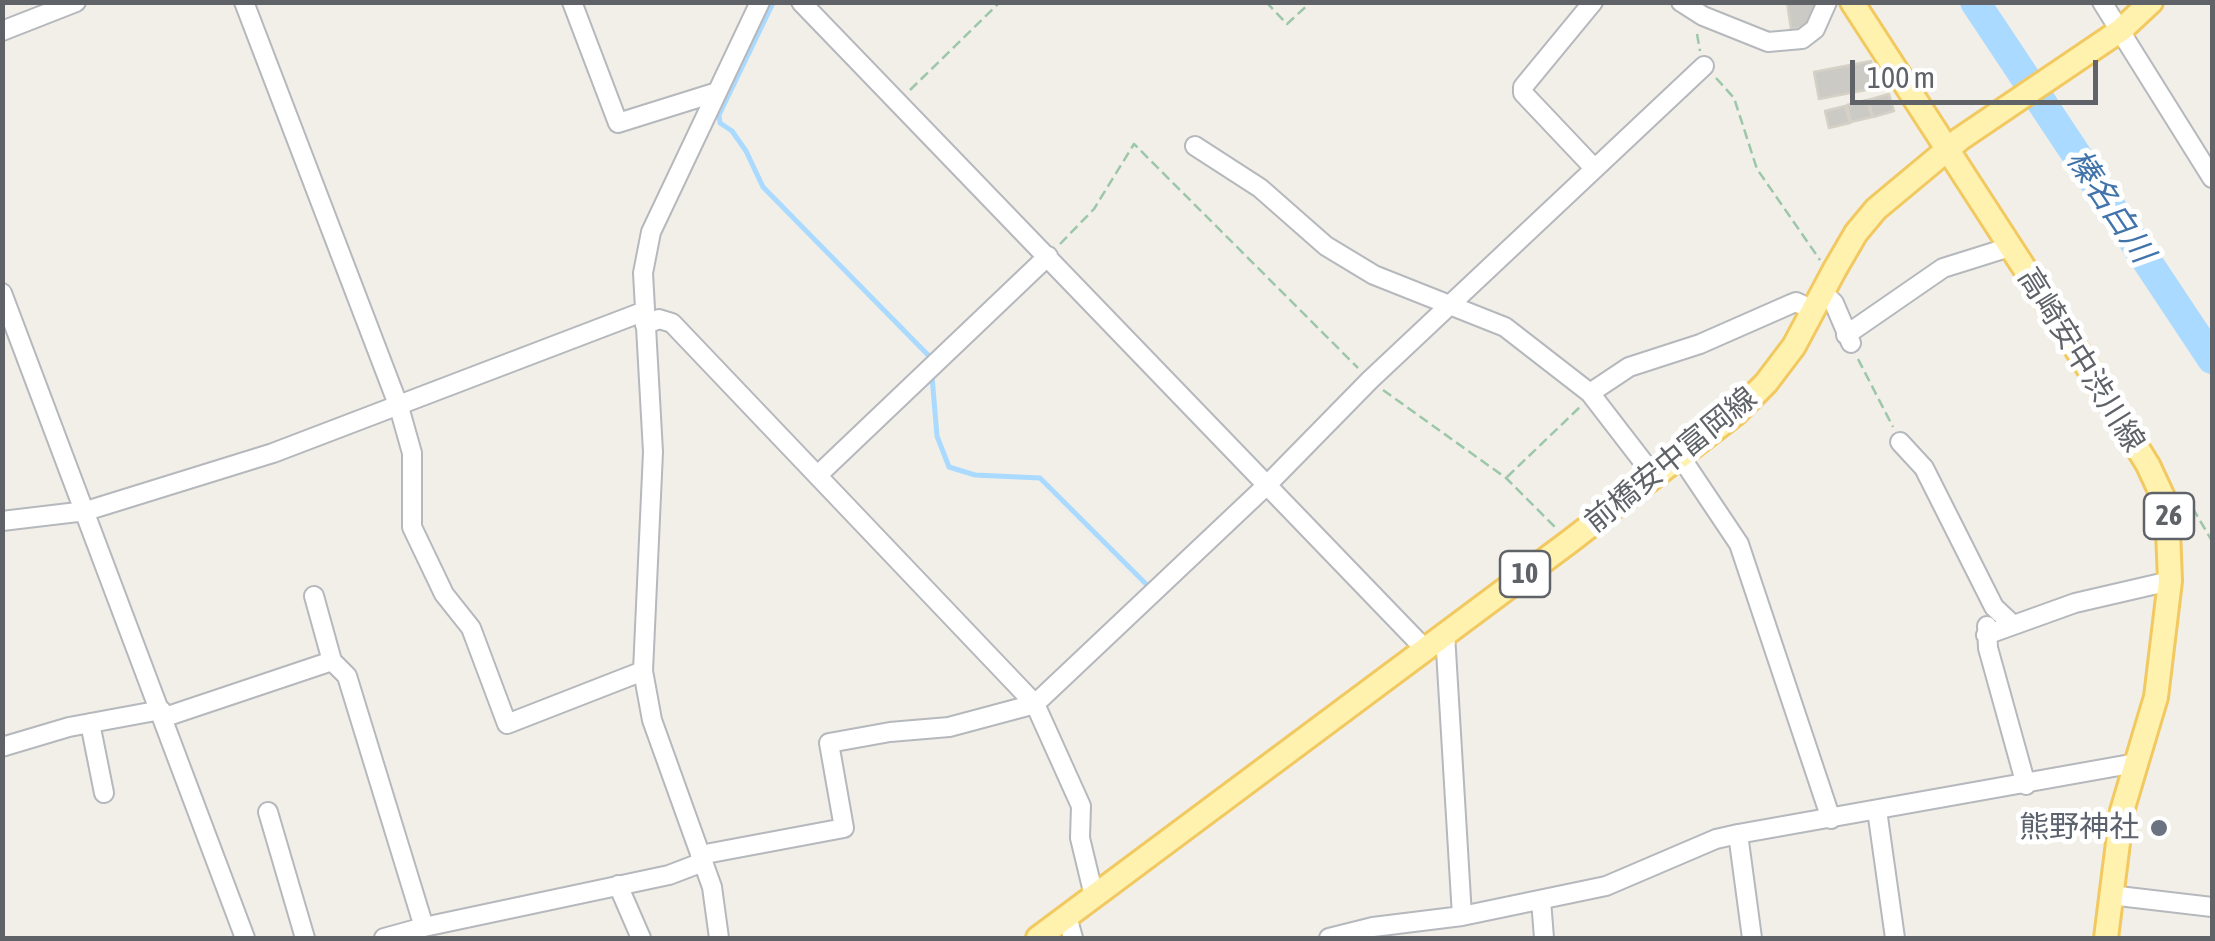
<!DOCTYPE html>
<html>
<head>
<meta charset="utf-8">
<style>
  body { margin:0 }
  #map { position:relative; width:2215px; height:941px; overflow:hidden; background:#f1efe8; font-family:"Asap Condensed",sans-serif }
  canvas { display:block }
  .frame { position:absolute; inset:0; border:5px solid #5f6368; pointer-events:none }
  .scale { position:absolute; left:1850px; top:60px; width:248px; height:45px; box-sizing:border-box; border:5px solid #5f6368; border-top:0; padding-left:12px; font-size:30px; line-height:35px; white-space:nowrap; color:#5f6368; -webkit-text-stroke:8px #fff; paint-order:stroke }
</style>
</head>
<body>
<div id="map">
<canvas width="2215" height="941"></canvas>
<div class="frame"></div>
<div class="scale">100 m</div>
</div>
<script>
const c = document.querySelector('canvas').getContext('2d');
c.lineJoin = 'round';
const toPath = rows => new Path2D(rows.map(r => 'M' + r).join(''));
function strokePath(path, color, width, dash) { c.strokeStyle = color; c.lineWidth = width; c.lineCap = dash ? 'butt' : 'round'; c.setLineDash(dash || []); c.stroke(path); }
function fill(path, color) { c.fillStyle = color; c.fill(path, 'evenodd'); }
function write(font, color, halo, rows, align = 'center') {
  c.font = font + ' "Asap Condensed","Noto Sans JP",sans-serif'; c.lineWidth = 10; c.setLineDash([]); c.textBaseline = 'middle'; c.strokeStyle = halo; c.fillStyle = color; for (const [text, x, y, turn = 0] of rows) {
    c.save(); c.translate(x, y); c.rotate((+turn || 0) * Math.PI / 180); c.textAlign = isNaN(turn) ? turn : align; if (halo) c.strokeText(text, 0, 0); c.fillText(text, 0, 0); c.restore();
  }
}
const stream = toPath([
  [773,3,719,115,720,123,732,131,746,151,763,187,930,357],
  [932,376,937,436,949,467,975,475,1040,478,1148,586]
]);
const river = toPath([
  [1975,2,2212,359]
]);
const building = toPath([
  [1787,2,1817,2,1818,16,1812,26,1791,29,1787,2],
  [1871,61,1876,88,1819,99,1814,72,1871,61],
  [1889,94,1894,111,1873,117,1868,100,1889,94],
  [1867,100,1872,117,1851,122,1847,105,1867,100],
  [1845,106,1850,123,1829,128,1825,111,1845,106]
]);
const path = toPath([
  [1266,2,1287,24,1311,2],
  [1697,34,1700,51],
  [1716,78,1734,98,1757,169,1820,260],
  [910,90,1000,2],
  [1060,244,1094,209,1134,144,1358,368],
  [1858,359,1893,427],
  [1383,390,1506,478,1556,528],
  [1507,477,1581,406],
  [2185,495,2212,541]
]);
const minor = toPath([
  [244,2,399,407,412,453,412,527,444,594,471,628,507,724,643,671],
  [572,2,618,123,717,92],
  [801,2,1424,648],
  [1593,2,1523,87,1523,93,1594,168],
  [1681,2,1703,16,1768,42,1802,39,1815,29,1827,2],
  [2102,2,2212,178],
  [2,31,76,2],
  [1195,146,1260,188,1326,246,1374,275,1505,327,1590,393,1654,476],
  [1822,292,1834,303,1851,343],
  [2,293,245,938],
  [645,325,659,319,672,323,1035,704,1081,806,1080,838,1094,896],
  [1846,335,1943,268,2010,247],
  [1590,393,1629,367,1700,344,1791,304,1796,302,1813,310],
  [1900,442,1924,468,1994,607,2012,624],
  [1680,456,1739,544,1831,819],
  [818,475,1048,256],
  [2,521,86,511,273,453,645,311],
  [1987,626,1988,648,2026,785],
  [1445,634,1462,916],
  [1986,635,2075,603,2170,581],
  [332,661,347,676,424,927],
  [165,717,332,661,314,596],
  [90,723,104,793],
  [2,747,69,727,161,710],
  [1877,810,1895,938],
  [268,812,305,938],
  [1738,834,1752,938],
  [700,855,844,828,829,743,890,732,949,727,1035,704,1268,484,1370,380,1704,66],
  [618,885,641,938],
  [2110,895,2212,907],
  [1541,900,1544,938],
  [1067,916,1073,938],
  [384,938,424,927,669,875,703,862],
  [719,938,712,887,652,720,643,671,653,452,643,273,651,232,760,2],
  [1329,938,1373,927,1462,916,1606,886,1716,839,1738,834,2136,763]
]);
const major = toPath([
  [1852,2,2067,334,2148,465,2167,506,2170,581,2156,697,2122,811,2106,938],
  [1038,938,1569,542,1735,414,1766,383,1794,346,1835,269,1856,233,1876,209,1960,139,2121,30,2151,2]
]);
const markers = [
  [2159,828,10,"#6b7280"]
];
const shields = [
  [2169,516,50],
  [1525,574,50]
];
const shieldNames = [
  ["26",2169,516],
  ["10",1525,574]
];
const streetNames = [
  ["高崎安中渋川線",2081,360,58],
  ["前橋安中富岡線",1671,460,-39]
];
const worshipNames = [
  ["熊野神社",2139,828]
];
const waterNames = [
  ["榛名白川",2110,206,56]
];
strokePath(stream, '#aadaff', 5);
strokePath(river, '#aadaff', 30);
fill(building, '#cccac5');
strokePath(building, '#d6d1c6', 2.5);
strokePath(minor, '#b5b8bc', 22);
strokePath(major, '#f2c960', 28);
strokePath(path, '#9cc7a9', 2.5, [10, 5]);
strokePath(minor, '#fff', 18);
strokePath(major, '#fff2af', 22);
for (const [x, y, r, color] of markers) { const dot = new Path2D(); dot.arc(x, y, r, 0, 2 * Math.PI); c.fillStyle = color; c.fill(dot); strokePath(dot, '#fff', 4); }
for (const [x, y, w] of shields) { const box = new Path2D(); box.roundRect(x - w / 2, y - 23, w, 46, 8); c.fillStyle = '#fff'; c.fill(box); strokePath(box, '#5f6368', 2.5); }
write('bold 28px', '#5f6368', null, shieldNames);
write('30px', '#5f6368', '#fff', streetNames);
write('30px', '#5b616d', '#fff', worshipNames, 'right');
write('italic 32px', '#4174aa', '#fff', waterNames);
</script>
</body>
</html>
